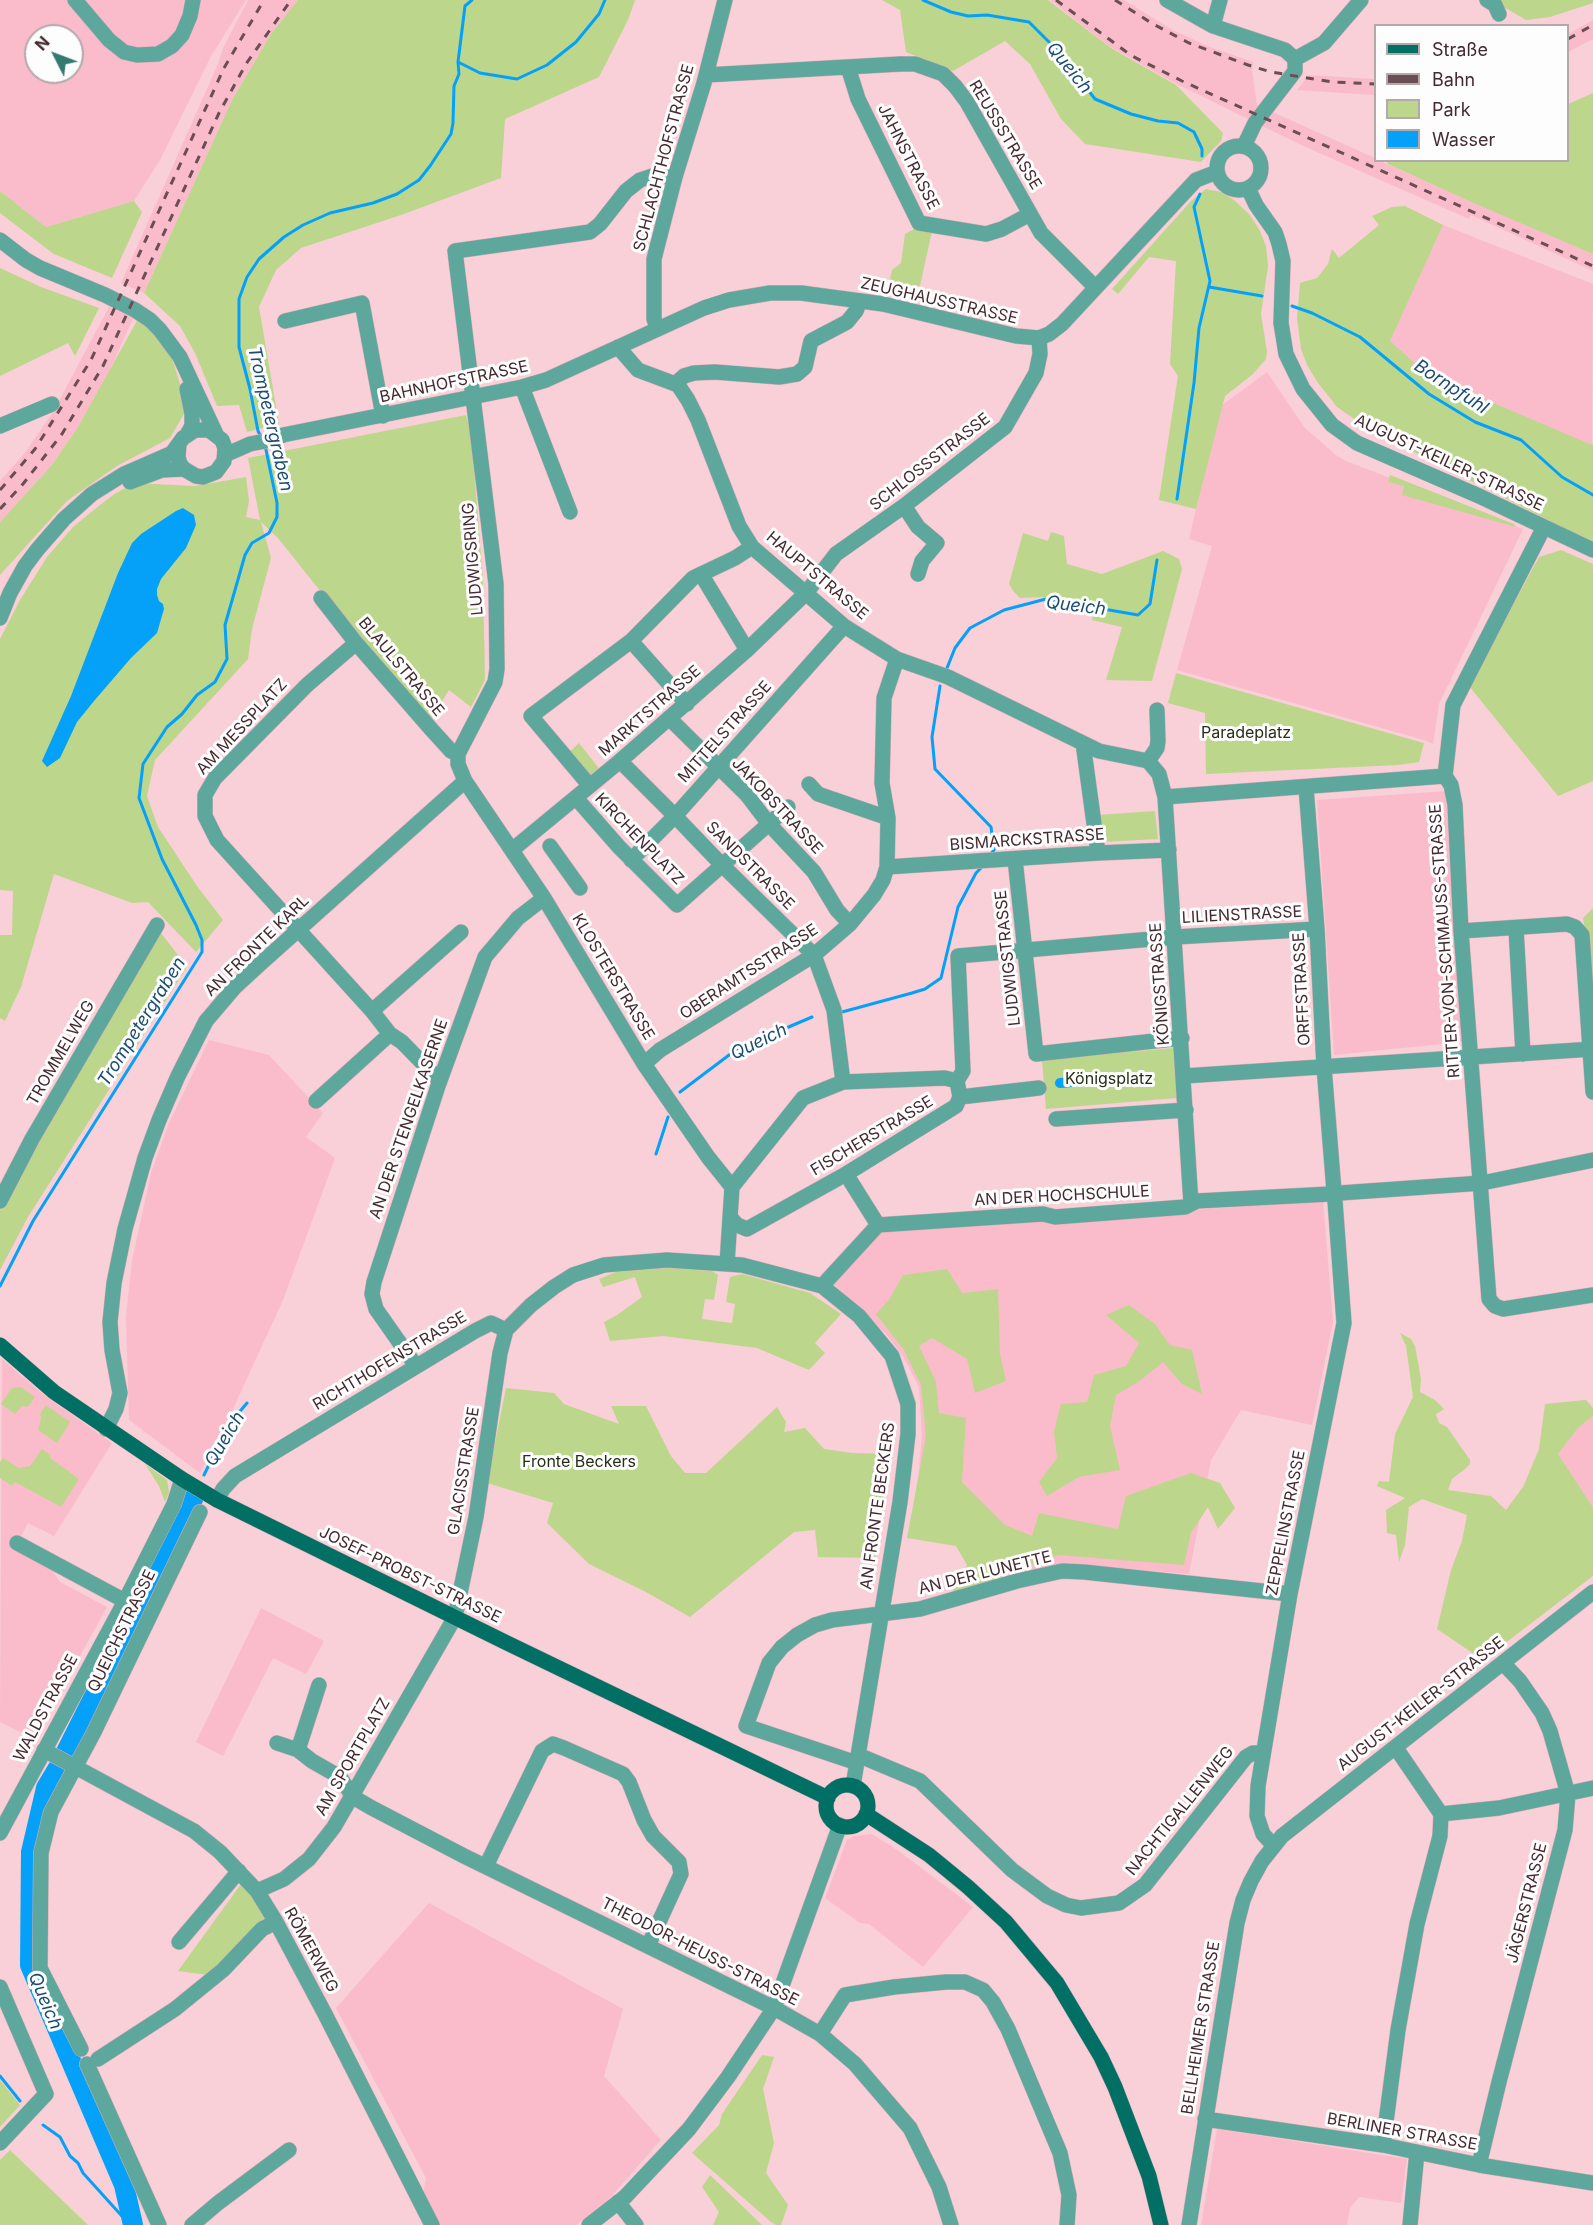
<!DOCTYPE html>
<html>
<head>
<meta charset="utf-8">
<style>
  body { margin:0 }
  #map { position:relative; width:1593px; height:2225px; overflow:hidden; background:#f9cfd8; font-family:Inter,sans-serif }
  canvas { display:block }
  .legend { position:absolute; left:1374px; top:24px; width:195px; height:138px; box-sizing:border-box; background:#fdfdfd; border:2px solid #b3a9ab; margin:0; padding:8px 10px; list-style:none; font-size:18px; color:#442a30 }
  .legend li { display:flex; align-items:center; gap:12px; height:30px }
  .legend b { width:30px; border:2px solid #b3a9ab }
  .north { position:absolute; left:24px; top:24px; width:60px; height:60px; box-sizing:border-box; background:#fdfdfd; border:2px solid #b3a9ab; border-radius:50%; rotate:312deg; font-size:16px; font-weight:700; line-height:24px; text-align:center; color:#442a30 }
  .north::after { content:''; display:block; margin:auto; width:21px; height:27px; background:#337a71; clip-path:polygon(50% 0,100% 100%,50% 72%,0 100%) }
</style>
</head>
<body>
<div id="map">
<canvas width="1593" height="2225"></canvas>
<ul class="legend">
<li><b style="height:8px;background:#026f65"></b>Straße</li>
<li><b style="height:8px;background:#6b4d54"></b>Bahn</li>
<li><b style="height:16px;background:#bcd78b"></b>Park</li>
<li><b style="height:16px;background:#05a1f8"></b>Wasser</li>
</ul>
<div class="north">N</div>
</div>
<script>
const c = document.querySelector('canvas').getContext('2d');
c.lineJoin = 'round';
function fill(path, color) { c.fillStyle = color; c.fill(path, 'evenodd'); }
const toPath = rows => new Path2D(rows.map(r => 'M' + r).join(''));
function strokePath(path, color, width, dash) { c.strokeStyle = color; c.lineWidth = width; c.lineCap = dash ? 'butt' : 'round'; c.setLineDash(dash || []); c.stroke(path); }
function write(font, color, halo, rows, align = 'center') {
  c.font = font + ' Inter,sans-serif'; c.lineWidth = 6; c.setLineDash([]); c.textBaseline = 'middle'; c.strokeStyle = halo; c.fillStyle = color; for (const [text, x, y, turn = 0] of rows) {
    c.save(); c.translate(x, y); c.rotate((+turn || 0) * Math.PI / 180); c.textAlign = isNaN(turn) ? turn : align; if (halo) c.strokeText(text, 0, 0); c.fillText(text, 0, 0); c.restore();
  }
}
const built = toPath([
  [0,0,246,0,211,56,160,160,134,201,46,227,0,191],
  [36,36,72,36,72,72,36,72],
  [248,0,298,0,271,34,232,100,144,293,121,283,218,64,223,48],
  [1050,0,1124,0,1171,29,1207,46,1253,62,1252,70,1257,105,1375,158,1376,160,1380,161,1593,254,1593,271,1471,215,1469,219,1301,145,1173,82,1109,46],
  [1593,20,1593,39,1568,52,1568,34],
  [1309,75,1375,79,1375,95,1297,90],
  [1443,225,1593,284,1592,446,1428,375,1389,341],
  [109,307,133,318,106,379,78,427,51,466,0,522,0,481,24,454,53,412],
  [1267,372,1305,428,1336,455,1346,461,1523,529,1439,704,1433,744,1424,740,1177,670,1212,546,1189,539,1219,412,1221,406],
  [1447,791,1462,1042,1334,1055,1317,800],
  [209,1040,269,1055,323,1113,306,1137,335,1158,283,1300,232,1411,200,1473,129,1420,126,1317,132,1261,151,1173,169,1123],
  [1323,1201,1333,1322,1312,1425,1241,1410,1211,1460,1189,1574,1083,1565,1013,1577,918,1480,922,1435,919,1387,904,1358,887,1335,831,1281,876,1232],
  [2,1359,44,1395,112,1443,54,1536,28,1523,14,1549,52,1570,60,1582,107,1607,34,1739,0,1722],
  [1593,1416,1593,1507,1558,1454,1579,1427],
  [261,1608,324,1641,306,1674,273,1658,223,1756,196,1742],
  [872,1834,900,1852,973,1907,923,1967,869,1924,860,1923,825,1898,847,1840,854,1836],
  [429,1903,623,2009,604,2076,661,2140,607,2201,576,2225,439,2225,423,2193,426,2178,336,2008],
  [1217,2129,1407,2159,1401,2203,1359,2197,1350,2208,1347,2225,1201,2225]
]);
const green = toPath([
  [298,0,635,0,628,20,599,77,505,119,501,178,401,215,301,248,276,270,259,307,279,424,247,432,239,405,217,406,195,353,180,326,144,293,232,100,271,34],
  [882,0,1048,0,1111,48,1176,85,1223,133,1221,141,1201,162,1085,144,1061,119,1030,64,1005,41,953,71,906,52,900,10],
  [1492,0,1593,0,1593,3,1550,17,1526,20],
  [1593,93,1593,254,1476,204,1388,164,1386,161,1568,160,1568,104],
  [1206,189,1221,192,1234,200,1249,214,1259,229,1266,246,1268,266,1261,314,1267,352,1266,359,1253,374,1225,396,1196,509,1159,500,1178,376,1170,364,1176,261,1149,257,1118,294,1112,289,1191,201],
  [0,191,46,227,134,201,142,212,112,278,54,254,34,239,0,213],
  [1405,206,1443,225,1390,341,1428,375,1592,445,1593,443,1593,543,1369,429,1337,407,1318,383,1307,365,1301,349,1297,318,1300,283,1317,278,1328,264,1332,249,1339,258,1379,225,1372,216,1392,207],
  [916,228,932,231,920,286,889,283,892,270,901,263,905,234],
  [0,268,41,287,99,308,75,356,68,343,0,376],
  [139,317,156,332,173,361,184,397,185,412,170,438,117,466,67,501,0,575,0,522,51,466,78,427],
  [466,415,471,433,483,580,485,680,471,707,449,690,430,721,375,660,278,538,261,522,271,558,252,629,248,659,155,760,147,796,158,827,197,886,223,920,196,952,148,902,132,903,54,874,21,987,5,1021,0,1018,0,935,12,935,13,891,0,890,0,639,20,600,47,557,73,527,95,509,113,495,134,483,195,486,246,477,249,501,246,517,260,520,248,458],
  [1390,475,1514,524,1516,527,1402,495,1404,486,1388,482],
  [1051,532,1064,536,1067,564,1102,574,1163,551,1179,559,1182,569,1152,681,1106,680,1122,627,1092,620,1095,605,1043,597,1020,598,1014,592,1009,584,1023,533,1048,541],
  [1561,550,1593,564,1593,781,1558,796,1469,686,1539,557],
  [1176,673,1424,743,1419,762,1398,765,1206,774,1205,713,1168,703],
  [579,743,601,771,589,781,567,754],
  [1155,811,1158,839,1101,842,1097,815],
  [1593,908,1593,981,1583,918],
  [158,929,187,967,28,1217,0,1270,0,1210,2,1205],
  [1173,1048,1177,1098,1046,1109,1042,1060],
  [668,1268,712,1271,718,1275,714,1300,705,1299,702,1319,732,1323,735,1304,726,1302,730,1277,742,1274,810,1293,841,1314,815,1343,825,1353,809,1370,757,1348,663,1336,610,1341,604,1322,617,1315,642,1297,635,1277,603,1287,599,1279,616,1272],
  [947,1269,962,1293,998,1289,1000,1354,1006,1381,975,1393,967,1359,932,1338,919,1346,936,1382,939,1413,966,1418,962,1482,1005,1525,1032,1536,1039,1513,1118,1529,1126,1496,1191,1473,1220,1483,1235,1508,1218,1529,1208,1507,1191,1533,1184,1565,1058,1555,950,1596,967,1565,956,1546,907,1538,926,1436,921,1385,904,1350,876,1314,889,1300,903,1275],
  [1129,1305,1155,1324,1170,1345,1192,1350,1202,1394,1182,1384,1163,1362,1138,1382,1116,1395,1110,1426,1120,1470,1079,1477,1047,1496,1039,1482,1057,1458,1054,1431,1061,1404,1087,1402,1094,1375,1126,1366,1139,1343,1106,1315],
  [1400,1333,1411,1339,1415,1346,1421,1379,1420,1392,1435,1400,1444,1409,1436,1414,1439,1423,1447,1427,1470,1460,1470,1464,1466,1468,1452,1479,1448,1490,1491,1496,1506,1510,1523,1487,1539,1449,1545,1404,1586,1400,1593,1408,1593,1416,1579,1427,1558,1454,1593,1507,1593,1576,1504,1644,1474,1654,1437,1629,1451,1570,1462,1541,1467,1515,1422,1499,1409,1507,1405,1545,1399,1562,1396,1535,1387,1533,1386,1510,1405,1498,1377,1486,1379,1481,1389,1482,1395,1434,1413,1397,1406,1346],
  [21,1387,35,1397,28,1407,22,1406,15,1414,1,1404,12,1388],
  [506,1388,554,1393,564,1404,619,1424,611,1406,646,1406,671,1456,685,1473,706,1473,777,1407,786,1422,784,1432,805,1428,824,1449,852,1453,890,1454,875,1558,818,1557,815,1530,794,1532,690,1617,646,1592,589,1564,547,1523,553,1503,487,1483],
  [46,1405,70,1422,57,1443,38,1430,41,1418,40,1414],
  [42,1449,51,1455,50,1458,79,1479,61,1507,15,1482,12,1486,0,1478,0,1462,3,1458,19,1468,30,1466],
  [145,1464,167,1480,169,1492,165,1502,159,1486],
  [241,1884,268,1915,208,1975,178,1971],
  [762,2055,774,2057,763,2089,774,2143,766,2173,788,2205,781,2225,776,2225,771,2222,692,2153,719,2125,722,2114],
  [0,2080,20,2105,0,2127],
  [10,2150,88,2225,0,2225,0,2160],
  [710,2175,762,2225,713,2225,719,2212,702,2187]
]);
const water = toPath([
  [183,508,194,515,196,525,186,548,161,579,157,589,157,595,159,601,163,604,164,609,157,633,131,658,94,701,77,722,60,758,47,767,42,761,71,696,118,573,132,543,141,534,176,511]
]);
const stream = toPath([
  [923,0,951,12,968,16,987,15,1029,22,1056,49,1095,99,1131,114,1158,121,1178,123,1194,132,1202,149,1202,156],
  [458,62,480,73,517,79,547,65,576,42,599,14,605,0],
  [1209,287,1262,296],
  [1292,306,1312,313,1360,337,1429,394,1475,422,1521,440,1562,477,1593,495],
  [261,437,258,431,250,389,239,347,239,299,247,277,259,259,284,237,303,225,330,213,373,203,397,194,419,180,430,166,451,134,453,123,454,86,459,74,458,62,465,6,472,0],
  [1177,499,1194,383,1199,328,1210,281,1194,207,1200,194],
  [947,668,955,648,970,628,1004,610,1046,599,1138,615,1150,604,1157,560],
  [940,686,932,737,935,769,991,827,994,850,991,854],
  [842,1012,912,993,925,989,941,978,958,907,976,873,981,868],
  [680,1092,737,1049,812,1017],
  [656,1154,668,1117],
  [0,1286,33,1221,202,952,202,940,196,925,162,859,139,798,143,764,167,727,182,714,197,695,215,682,227,659,225,625,245,555,252,543,269,533,277,517,277,503,265,445],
  [204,1475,224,1434,236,1416,247,1403],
  [0,2076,20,2101],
  [43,2125,60,2137,70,2156,78,2163,83,2173,130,2225]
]);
const canal = toPath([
  [1060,1083,1107,1079]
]);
const river = toPath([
  [66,1752,194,1497],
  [58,1768,46,1788,31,1852,30,1965,124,2185,133,2225]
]);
const minor = toPath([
  [75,0,109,40,124,52,137,55,158,54,172,46,182,35,190,16,193,0],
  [1167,0,1213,26,1285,50,1295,59,1295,71,1255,123,1244,146],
  [1487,0,1495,5,1499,14],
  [1213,26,1220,0],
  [1295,59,1324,43,1361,0],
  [848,67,858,99,919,223,986,234,1002,229,1030,214],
  [706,75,900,64,915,64,943,74,955,86,967,102,1041,233,1095,287],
  '1217 168a22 22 0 1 1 44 0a22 22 0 1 1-44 0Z',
  [675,177,652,176,640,180,626,191,600,224,590,232,455,251,496,584,497,669,495,682,458,754,458,764,465,781,544,898,644,1064,708,1157,732,1187,727,1264],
  [1248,188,1256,205,1275,232,1279,244,1283,261,1281,323,1286,354,1303,389,1332,425,1357,443,1479,496,1593,550],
  [0,240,26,260,40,268,105,295,135,310,150,320,160,330,180,357,216,434],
  [285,321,362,303,383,416],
  [657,328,654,319,654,259,675,177,704,83,725,0],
  [618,347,638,370,678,385,688,400,698,420,739,526,752,547,844,626,897,659,948,677,1099,751,1148,761,1159,774,1165,797,1191,1204],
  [675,384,684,376,694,373,715,372,779,377,797,374,805,367,811,341,847,322,856,311,860,301],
  [522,387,570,512],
  [187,389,192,414,192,426,188,433],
  [0,426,52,404],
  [225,455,250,444,271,440,283,435,522,387,546,380,704,308,729,300,770,293,801,293,883,304,1016,336,1039,338,1049,334,1062,324,1196,180,1217,172],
  [130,482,162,470,184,469],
  [904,506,918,527,937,543,922,561,918,574],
  [1544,527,1453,705,1445,776,1451,785,1455,805,1461,931,1489,1299,1495,1306,1503,1309,1593,1295],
  [701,574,747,650],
  [321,598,356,643,431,729,451,751,458,754],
  [0,618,10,593,25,566,37,550,64,519,92,494,124,474,172,453,183,438,195,430,209,430,222,440,225,448,224,461,216,472,203,477,196,476,184,469,180,464,178,457,179,444],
  [631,641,687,704],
  [356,643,307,685,215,778,205,795,205,816,217,840,372,1011,390,1034,402,1042,440,1081],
  [670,719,747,795,769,824,814,872,837,910,850,924],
  [1083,743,1098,853],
  [620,761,675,816,721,864,814,955,834,1010,843,1082],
  [1148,761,1157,748,1158,741,1157,710],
  [809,784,818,794,888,818],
  [590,786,531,716,631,641,693,578,735,558,752,547],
  [1306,787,1317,929,1324,1067,1334,1191],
  [1165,797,1445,776],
  [576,798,619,847,677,905,788,807],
  [550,846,580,888],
  [512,850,620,761,747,650,806,593,836,554,904,506,1005,427,1036,373,1040,354,1039,338],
  [1015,859,1036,1054,1182,1038],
  [631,860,675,816,844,626],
  [887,867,1098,853,1169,850],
  [1516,928,1523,1054],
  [1461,931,1567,924,1575,927,1582,935,1593,1092],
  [372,1011,461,932],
  [644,1064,660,1050,814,955,850,924,874,895,883,880,887,867,888,818,882,783,884,698,897,659],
  [1184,1076,1593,1049],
  [960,1097,957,1081,963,1071,958,956,1175,937,1317,929],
  [960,1097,1039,1088],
  [316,1101,390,1034],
  [1056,1119,1186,1110],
  [846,1174,878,1225],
  [732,1187,803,1098,843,1082,945,1078,957,1081],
  [1340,1193,1482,1183,1593,1160],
  [0,1201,32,1139,157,925],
  [730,1217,737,1225,747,1229,846,1174,948,1111,956,1106,960,1097],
  [822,1286,878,1225,1043,1214,1055,1217,1185,1207,1197,1201,1330,1194],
  [416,1366,376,1309,372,1294,374,1282,438,1086,485,957,518,918,544,898],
  [106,1429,116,1409,120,1393,112,1350,110,1322,114,1283,125,1229,145,1158,159,1120,178,1076,206,1021,235,987,260,964,465,781],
  [217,1500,223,1489,235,1476,475,1331,491,1323,506,1330],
  [17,1543,125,1601],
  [277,1743,298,1750,312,1761,340,1777,353,1797,372,1808,464,1856,774,2008,820,2034,855,2064,910,2128,939,2187,951,2225],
  [1396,1748,1441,1814,1499,1808,1593,1788],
  [44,1750,194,1831,220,1852,257,1891,276,1922,325,2014,432,2225],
  [298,1750,319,1685],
  [858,1755,920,1781,1012,1870,1047,1896,1066,1905,1081,1908,1119,1903,1145,1885,1246,1757,1253,1753,1263,1753],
  [857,1763,746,1726,769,1663,782,1647,797,1635,815,1625,832,1620,920,1609,1017,1581,1062,1571,1084,1572,1290,1594],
  [0,1833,125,1601,174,1504,182,1479],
  [1274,1846,1263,1834,1257,1816,1258,1786,1290,1594,1344,1323,1335,1201],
  [486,1866,542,1751,553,1744,564,1748,623,1774,629,1782,644,1820,653,1836,679,1862,681,1874,648,1946],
  [257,1891,284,1879,309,1859,334,1827,455,1617,476,1517,500,1353,506,1330,531,1305,554,1287,573,1275,604,1265,667,1260,742,1265,822,1286,859,1316,892,1356,908,1404,908,1434,900,1502,853,1786],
  [179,1942,239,1871],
  [0,1987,46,2094,0,2143],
  [820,2034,845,1995,894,1987,946,1982,965,1982,983,1990,993,2002,1008,2029,1060,2153,1069,2195,1067,2225],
  [81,2049,40,1968,41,1853,51,1812,93,1734,200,1512],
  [98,2059,175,2009,223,1970,262,1929,276,1922],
  [87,2064,159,2225],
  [1205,2119,1383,2145,1479,2165,1593,2183],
  [1383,2145,1398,2030,1417,1924,1440,1836,1441,1814],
  [1479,2165,1499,2082,1565,1830,1568,1794,1550,1731,1542,1713,1520,1681,1503,1663],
  [618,2202,636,2225],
  [192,2225,218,2203,289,2150],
  [589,2225,625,2197,689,2129,728,2077,774,2008,840,1825],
  [1189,2225,1237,1923,1243,1900,1251,1881,1262,1861,1282,1836,1296,1825,1593,1592],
  [1410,2225,1417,2152]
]);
const major = toPath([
  [0,1345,54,1392,182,1479,217,1500,507,1643,828,1798],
  '826 1806a21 21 0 1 1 42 0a21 21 0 1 1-42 0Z',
  [866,1814,929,1855,968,1887,1006,1922,1057,1983,1101,2057,1115,2087,1149,2176,1161,2225]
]);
const rail = toPath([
  [1056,0,1132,56,1182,81,1593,266],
  [1115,0,1153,24,1189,43,1248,65,1271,72,1332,82,1376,84],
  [1568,39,1593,25],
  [0,490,35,449,91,360,224,68,264,0],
  [0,509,23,484,62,434,103,366,219,113,246,64,291,0]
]);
const streetNames = [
  ["REUSSSTRASSE",1005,135,59],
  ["JAHNSTRASSE",908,157,63],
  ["SCHLACHTHOFSTRASSE",664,158,-75],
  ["ZEUGHAUSSTRASSE",939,301,13],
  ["BAHNHOFSTRASSE",454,382,-12],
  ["SCHLOSSSTRASSE",930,462,-38],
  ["AUGUST-KEILER-STRASSE",1449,463,25],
  ["LUDWIGSRING",473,559,-95],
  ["HAUPTSTRASSE",817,576,40],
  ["BLAULSTRASSE",401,667,50],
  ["MARKTSTRASSE",650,711,-41],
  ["AM MESSPLATZ",242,727,-47],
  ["MITTELSTRASSE",725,732,-48],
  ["JAKOBSTRASSE",777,806,47],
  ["KIRCHENPLATZ",639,839,46],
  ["BISMARCKSTRASSE",1027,840,-4],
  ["SANDSTRASSE",750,866,45],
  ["LILIENSTRASSE",1242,915,-3],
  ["RITTER-VON-SCHMAUSS-STRASSE",1445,941,-94],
  ["AN FRONTE KARL",257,946,-44],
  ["LUDWIGSTRASSE",1008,958,-96],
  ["OBERAMTSSTRASSE",749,972,-33],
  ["KLOSTERSTRASSE",613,977,59],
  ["KÖNIGSTRASSE",1160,984,-94],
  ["ORFFSTRASSE",1302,989,-93],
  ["TROMMELWEG",61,1053,-60],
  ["AN DER STENGELKASERNE",409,1119,-71],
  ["FISCHERSTRASSE",872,1136,-31],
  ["AN DER HOCHSCHULE",1062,1196,-3],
  ["RICHTHOFENSTRASSE",390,1361,-31],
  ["GLACISSTRASSE",464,1471,-81],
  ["AN FRONTE BECKERS",878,1506,-82],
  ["ZEPPELINSTRASSE",1286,1523,-79],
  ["AN DER LUNETTE",985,1573,-14],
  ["JOSEF-PROBST-STRASSE",410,1575,26],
  ["QUEICHSTRASSE",122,1631,-64],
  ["AUGUST-KEILER-STRASSE",1421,1704,-38],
  ["WALDSTRASSE",46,1708,-62],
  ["AM SPORTPLATZ",353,1757,-60],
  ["NACHTIGALLENWEG",1180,1811,-51],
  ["JÄGERSTRASSE",1527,1903,-76],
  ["RÖMERWEG",311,1950,61],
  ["THEODOR-HEUSS-STRASSE",700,1952,27],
  ["BELLHEIMER STRASSE",1201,2028,-81],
  ["BERLINER STRASSE",1402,2132,10]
];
const parkNames = [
  ["Paradeplatz",1246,733],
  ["Königsplatz",1109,1079],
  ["Fronte Beckers",579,1462]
];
const waterNames = [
  ["Queich",1069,68,51],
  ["Bornpfuhl",1451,387,33],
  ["Trompetergraben",270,419,77],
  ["Queich",1076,606,7],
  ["Trompetergraben",142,1022,-58],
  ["Queich",759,1042,-26],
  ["Queich",225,1439,-59],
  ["Queich",45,2001,67]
];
fill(built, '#fabcca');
fill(green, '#bcd78b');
fill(water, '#05a1f8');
strokePath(stream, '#05a1f8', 3);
strokePath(canal, '#05a1f8', 10);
strokePath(river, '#05a1f8', 20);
strokePath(minor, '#d5aeb6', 16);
strokePath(major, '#d5aeb6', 16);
strokePath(minor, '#5ea79d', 15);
strokePath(major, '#026f65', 15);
strokePath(rail, '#6b4d54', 3, [8, 8]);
write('16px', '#442a30', '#fdfdfd', streetNames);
write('16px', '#262e17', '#fdfdfd', parkNames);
write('italic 18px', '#1c4d70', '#fdfdfd', waterNames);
</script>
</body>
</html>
